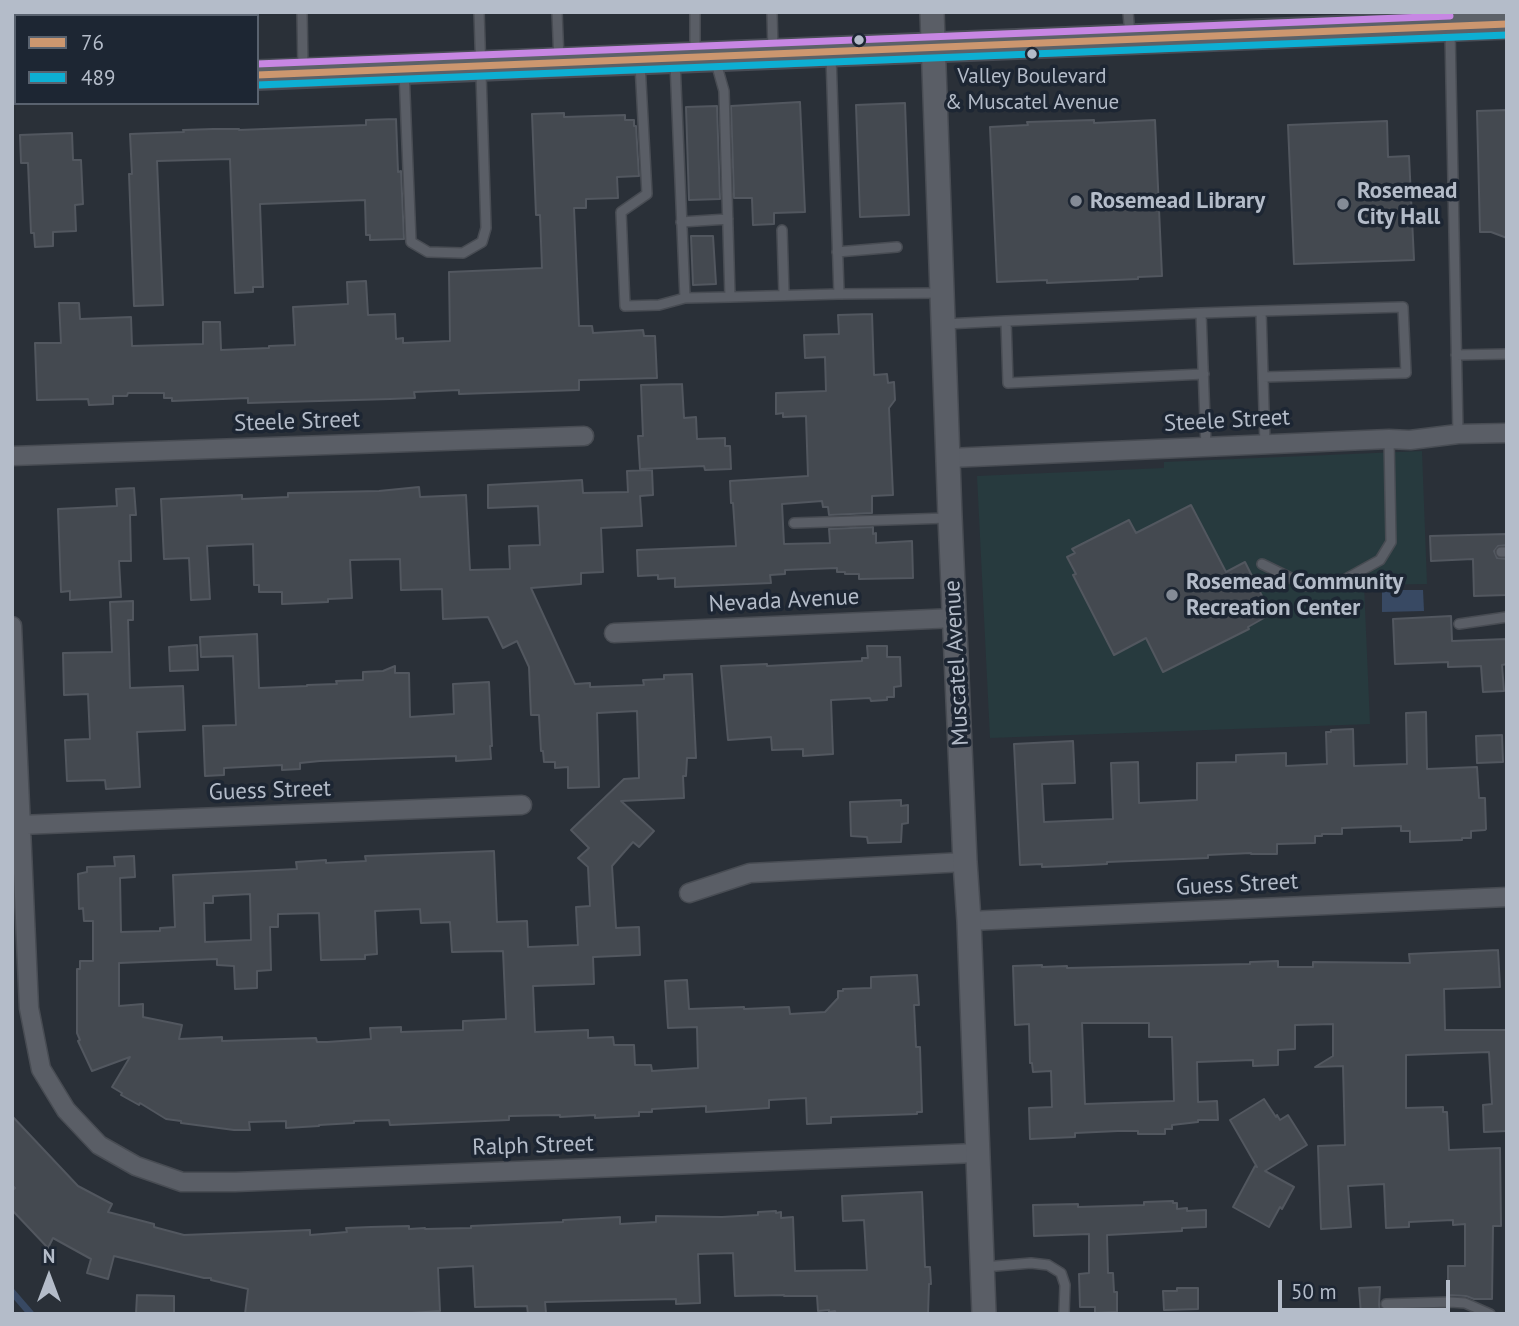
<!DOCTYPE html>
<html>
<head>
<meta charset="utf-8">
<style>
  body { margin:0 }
  #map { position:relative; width:1519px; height:1326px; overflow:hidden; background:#2a3038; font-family:"PT Sans",sans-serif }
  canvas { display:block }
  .frame { position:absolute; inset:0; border:14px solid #b4bcc9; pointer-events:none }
  .legend { position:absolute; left:14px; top:14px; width:245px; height:91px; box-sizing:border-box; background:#1d2633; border:2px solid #59626f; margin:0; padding:9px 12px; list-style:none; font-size:21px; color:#b4bcc9 }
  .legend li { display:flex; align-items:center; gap:14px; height:35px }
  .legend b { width:35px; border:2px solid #59626f }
  .north { position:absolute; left:14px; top:1242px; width:70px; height:70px; -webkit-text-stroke:5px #1d2633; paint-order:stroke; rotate:0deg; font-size:19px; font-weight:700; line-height:28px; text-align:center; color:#b4bcc9 }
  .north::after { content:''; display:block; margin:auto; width:24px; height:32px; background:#b4bcc9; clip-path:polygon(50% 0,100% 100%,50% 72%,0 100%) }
  .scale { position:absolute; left:1278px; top:1280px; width:172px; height:32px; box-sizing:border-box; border:4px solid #b4bcc9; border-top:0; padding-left:9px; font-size:21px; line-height:24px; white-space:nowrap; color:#b4bcc9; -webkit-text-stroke:5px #1d2633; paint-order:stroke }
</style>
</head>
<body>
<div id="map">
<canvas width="1519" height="1326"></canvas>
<div class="frame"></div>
<ul class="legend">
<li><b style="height:9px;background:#cd976f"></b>76</li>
<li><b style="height:9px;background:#0dafd3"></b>489</li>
</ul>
<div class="north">N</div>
<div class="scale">50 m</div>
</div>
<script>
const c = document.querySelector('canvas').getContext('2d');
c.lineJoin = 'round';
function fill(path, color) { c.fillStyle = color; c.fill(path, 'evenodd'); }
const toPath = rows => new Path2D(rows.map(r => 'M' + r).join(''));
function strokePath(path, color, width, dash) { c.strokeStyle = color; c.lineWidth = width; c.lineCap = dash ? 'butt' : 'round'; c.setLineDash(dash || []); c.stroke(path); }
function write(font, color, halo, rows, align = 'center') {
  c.font = font + ' "PT Sans",sans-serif'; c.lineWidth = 7; c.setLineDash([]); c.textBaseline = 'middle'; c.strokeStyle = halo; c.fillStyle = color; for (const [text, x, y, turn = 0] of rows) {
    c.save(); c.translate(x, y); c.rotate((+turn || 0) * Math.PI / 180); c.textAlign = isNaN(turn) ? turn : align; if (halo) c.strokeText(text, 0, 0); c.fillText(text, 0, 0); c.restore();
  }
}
const green = toPath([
  [1422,451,1427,584,1364,585,1370,724,990,738,977,476,1164,468,1164,462]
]);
const water = toPath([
  [1423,590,1424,611,1382,612,1382,590]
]);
const stream = toPath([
  [12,1292,31,1314]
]);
const building = toPath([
  [800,102,805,212,774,213,774,224,753,225,752,198,734,198,731,106,800,102],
  [905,103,909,215,860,217,856,105,905,103],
  [717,106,720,199,689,200,686,107,717,106],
  [1507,110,1507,238,1491,232,1480,232,1477,111,1507,110],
  [564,113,564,117,625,115,625,120,634,120,634,126,636,126,639,176,617,177,618,198,586,199,586,208,574,208,579,326,592,326,593,333,643,330,644,336,655,336,657,378,579,380,579,390,459,394,459,390,414,392,415,398,390,399,248,403,248,398,172,401,172,398,164,398,164,393,128,393,127,396,113,396,113,404,89,405,88,399,37,400,35,343,61,343,59,303,79,303,80,319,131,317,132,346,203,344,203,322,220,322,221,350,269,348,269,346,295,345,293,307,348,304,347,282,366,281,368,315,395,314,396,339,403,338,403,343,450,341,449,272,542,268,540,215,536,215,532,114,564,113],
  [396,119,398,172,401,171,404,239,370,240,370,235,366,235,365,200,260,204,263,287,253,287,253,292,235,293,230,159,157,161,163,305,134,306,129,174,132,174,130,134,184,132,183,130,213,129,239,129,239,130,366,125,366,120,396,119],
  [1094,120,1094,123,1155,120,1162,276,1138,277,1138,279,1047,283,1047,280,997,282,990,127,1028,125,1027,122,1094,120],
  [1387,121,1388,157,1409,156,1414,260,1294,264,1288,125,1387,121],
  [72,133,73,160,81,160,83,204,75,205,76,231,53,232,53,246,35,247,34,233,31,233,28,163,21,163,20,135,72,133],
  [691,236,713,236,716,284,693,285,691,236],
  [872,314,874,375,887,374,888,383,894,382,895,400,889,408,893,495,872,496,872,513,829,515,828,507,823,507,822,501,782,504,784,544,830,543,829,529,873,527,873,534,876,533,876,543,912,541,913,578,859,579,859,574,845,574,845,572,837,572,837,568,785,570,785,574,770,575,771,583,675,587,675,578,658,579,658,575,638,576,637,550,736,546,733,503,731,503,730,481,808,476,806,416,783,417,783,413,776,414,776,393,826,391,825,357,805,358,804,335,839,334,838,315,872,314],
  [682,384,684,418,696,417,697,439,725,438,725,446,730,446,731,469,705,470,704,466,640,469,638,436,643,436,641,385,682,384],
  [652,470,653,495,640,496,642,526,601,528,603,572,581,573,581,584,531,588,575,684,590,683,590,687,644,685,643,680,664,679,664,675,692,674,696,758,687,758,686,776,683,776,684,798,621,801,654,831,639,847,633,842,612,866,616,928,639,927,640,955,593,957,594,984,533,986,535,1032,588,1030,588,1038,613,1037,614,1045,634,1045,635,1065,651,1065,652,1071,698,1068,697,1027,668,1028,665,981,687,980,689,1009,744,1007,744,1009,789,1007,790,1014,825,1012,838,998,838,991,843,991,843,989,871,988,871,977,917,975,919,1005,914,1005,916,1047,920,1047,922,1112,917,1112,917,1114,831,1117,831,1123,807,1124,806,1098,769,1100,769,1108,706,1112,706,1106,652,1109,652,1112,639,1112,639,1116,595,1118,595,1115,560,1117,560,1115,509,1116,509,1120,390,1125,389,1120,354,1121,354,1123,319,1125,319,1126,286,1128,286,1121,249,1122,250,1130,234,1130,181,1123,181,1121,166,1119,140,1103,139,1105,121,1095,122,1093,112,1087,130,1057,92,1071,78,1041,80,1040,77,1033,77,969,80,969,80,961,93,961,93,921,84,921,83,908,79,909,78,874,87,872,87,867,115,866,114,857,134,856,135,877,120,878,121,932,160,931,160,928,175,927,173,875,297,869,296,862,326,860,326,863,366,861,365,856,494,851,497,922,527,921,528,947,578,945,576,907,590,906,588,867,578,858,589,848,571,830,624,779,639,778,637,711,597,713,599,787,568,788,568,767,555,768,555,762,544,762,543,751,541,751,539,715,531,715,529,667,517,641,503,648,488,617,443,619,442,589,401,590,400,559,350,560,352,598,328,599,328,602,282,604,282,592,259,592,259,585,254,585,253,544,207,546,210,599,191,600,189,558,164,559,161,499,242,495,242,499,288,497,288,493,379,491,419,487,420,497,466,495,470,570,510,569,509,546,540,545,538,506,488,508,488,485,582,480,583,493,628,492,627,471,652,470],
  [250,894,251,940,205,942,204,903,213,903,213,896,250,894],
  [420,909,421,923,450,922,452,952,503,951,506,1019,463,1021,463,1030,401,1032,401,1027,370,1028,371,1039,327,1042,317,1042,316,1038,222,1041,222,1037,179,1039,182,1025,143,1017,143,1004,119,1006,119,963,217,959,217,965,234,966,235,989,257,988,257,971,271,970,270,927,278,927,278,914,319,913,321,960,365,959,365,955,377,954,375,911,420,909],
  [134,488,136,515,130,515,131,561,119,561,121,597,70,600,70,591,61,592,58,509,117,506,116,489,134,488],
  [1191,505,1226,572,1245,562,1271,614,1248,627,1249,629,1163,672,1146,638,1114,655,1073,575,1076,574,1067,557,1075,553,1072,549,1129,520,1136,533,1191,505],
  [1507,534,1507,545,1498,546,1494,551,1497,558,1507,559,1507,595,1474,596,1473,559,1431,561,1430,536,1507,534],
  [133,601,133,620,128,620,130,688,183,686,185,730,137,732,140,787,106,789,105,780,67,781,65,740,90,739,88,694,64,695,63,653,112,652,110,602,133,601],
  [1451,616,1452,641,1507,639,1507,664,1502,665,1504,691,1483,692,1481,666,1448,667,1448,662,1395,664,1393,619,1451,616],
  [257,634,259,688,307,686,307,685,337,684,336,681,363,680,363,672,383,671,395,666,395,673,409,673,410,717,454,714,453,684,489,682,492,746,490,746,491,759,456,761,456,756,320,761,300,763,300,769,282,770,282,765,224,768,224,775,205,776,203,726,236,725,233,656,201,657,200,637,257,634],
  [197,645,198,670,170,671,169,647,197,645],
  [867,646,887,646,887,657,900,657,901,686,894,687,894,697,887,697,887,700,871,701,870,698,831,700,833,754,803,756,803,749,772,750,771,737,728,740,721,666,767,664,767,666,862,661,862,658,868,658,867,646],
  [1426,712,1427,769,1477,767,1479,798,1485,798,1486,829,1485,830,1471,831,1471,838,1462,838,1462,840,1410,842,1410,831,1401,831,1401,826,1342,828,1342,834,1322,834,1322,836,1315,836,1315,843,1277,844,1277,854,1251,854,1251,853,1208,855,1208,858,1107,862,1107,864,1068,866,1042,867,1042,864,1020,865,1014,744,1073,741,1075,783,1042,784,1044,822,1113,819,1111,763,1138,762,1139,803,1197,800,1197,763,1236,762,1236,755,1286,753,1286,766,1327,764,1326,732,1331,732,1331,730,1353,729,1354,766,1407,764,1406,713,1426,712],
  [1502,735,1503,762,1477,763,1476,736,1502,735],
  [901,800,901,806,908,805,908,823,902,824,901,842,868,843,867,837,851,836,850,802,901,800],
  [1498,950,1500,987,1444,989,1445,1030,1507,1030,1507,1131,1484,1132,1483,1105,1492,1104,1489,1052,1406,1055,1406,1108,1443,1107,1443,1112,1447,1112,1449,1150,1500,1148,1501,1226,1493,1226,1492,1299,1474,1299,1466,1296,1448,1295,1448,1266,1465,1266,1465,1224,1453,1225,1453,1220,1409,1222,1409,1227,1386,1228,1384,1184,1348,1186,1351,1227,1321,1229,1318,1146,1345,1145,1343,1066,1315,1067,1333,1056,1333,1024,1295,1025,1295,1049,1278,1050,1278,1065,1253,1066,1253,1060,1197,1062,1198,1102,1217,1101,1218,1120,1198,1120,1198,1122,1172,1125,1172,1129,1165,1129,1165,1134,1138,1134,1138,1131,1118,1131,1075,1133,1075,1137,1030,1139,1029,1108,1052,1107,1051,1071,1033,1072,1032,1063,1030,1063,1029,1024,1015,1025,1013,966,1042,965,1042,967,1067,966,1067,968,1250,964,1250,962,1278,961,1278,967,1313,967,1313,962,1410,963,1409,954,1498,950],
  [1082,1023,1149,1023,1149,1037,1172,1037,1174,1101,1085,1104,1082,1023],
  [1264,1099,1276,1117,1277,1115,1280,1120,1288,1115,1307,1145,1265,1171,1294,1187,1282,1209,1280,1207,1269,1227,1233,1207,1255,1166,1257,1167,1230,1120,1264,1099],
  [12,1116,78,1186,112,1204,108,1212,154,1224,154,1227,184,1235,310,1230,310,1235,347,1232,346,1228,371,1227,409,1226,409,1229,425,1228,425,1229,471,1228,471,1226,563,1222,563,1220,620,1217,620,1224,656,1222,656,1216,722,1217,758,1215,758,1212,776,1211,776,1213,781,1212,781,1218,793,1217,795,1271,867,1270,864,1220,843,1221,842,1196,922,1192,925,1267,930,1267,931,1284,929,1284,928,1314,836,1314,835,1311,829,1312,829,1310,818,1311,817,1296,784,1296,784,1295,735,1296,733,1253,698,1254,700,1303,676,1304,676,1299,545,1302,546,1313,531,1314,528,1314,527,1306,475,1307,473,1266,438,1268,440,1311,396,1314,245,1314,248,1289,211,1280,211,1278,204,1278,114,1256,108,1279,87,1273,91,1259,53,1238,48,1248,12,1210,12,1191,15,1188,12,1185,12,1116],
  [1173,1201,1173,1203,1177,1203,1177,1209,1187,1208,1187,1211,1206,1210,1206,1227,1182,1228,1182,1231,1107,1235,1108,1273,1113,1273,1114,1292,1117,1292,1117,1312,1095,1313,1095,1307,1080,1307,1079,1274,1089,1273,1089,1234,1034,1236,1033,1205,1078,1204,1078,1207,1144,1205,1144,1202,1173,1201],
  [1380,1287,1379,1305,1381,1314,1361,1314,1359,1288,1380,1287],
  [1177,1288,1198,1288,1198,1309,1164,1310,1163,1291,1177,1291,1177,1288],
  [137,1295,174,1296,174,1314,136,1314,137,1295]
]);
const service = toPath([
  [109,12,109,16],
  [152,12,152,16],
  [302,12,303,70],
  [557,12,559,61],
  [695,12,695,52],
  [772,12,773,52],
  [1128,12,1130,35],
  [1450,31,1458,434],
  [831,56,839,294],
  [675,62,685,298,730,297,724,91,715,59],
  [640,64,647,194,621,212,625,306,659,305,685,298],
  [404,71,411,242,428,252,463,253,482,242,486,228,479,12],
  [681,222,728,219],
  [782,230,784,295],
  [837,252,897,247],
  [730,297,839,294,941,293],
  [1201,313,1006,321,1008,383,1204,374],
  [945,324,1006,321],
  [1456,355,1507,354],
  [1263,377,1406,373,1403,307,1261,311,1265,444],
  [1206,447,1201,313,1261,311],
  [794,523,948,518],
  [1501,552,1507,552],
  [1262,564,1307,586,1344,580,1380,560,1391,542,1389,439],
  [1459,624,1507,617],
  [984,1267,1031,1263,1048,1265,1061,1273,1065,1285,1064,1314],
  [1386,1304,1450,1302,1465,1303,1490,1314]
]);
const minor = toPath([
  [240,16,240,12],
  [12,456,584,436],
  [949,458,1389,439,1410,440,1458,434,1507,433],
  [12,626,29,1008,41,1069,66,1110,99,1145,136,1166,182,1182,235,1182,977,1153],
  [614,633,955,618],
  [20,825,522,805],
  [689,893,750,873,965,862],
  [969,921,1507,897]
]);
const tertiary = toPath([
  [932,12,950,517,965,862,969,921,984,1314]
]);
const primary = toPath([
  [257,75,1507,24],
  [12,85,16,85]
]);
const bus1 = toPath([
  [257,75,1507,24]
]);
const bus2 = toPath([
  [257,85,1507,35]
]);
const bus3 = toPath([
  [257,64,1450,16]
]);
const markers = [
  [859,40,6,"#b4bcc9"],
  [1032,54,6,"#b4bcc9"],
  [1076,201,7,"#848b96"],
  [1343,204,7,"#848b96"],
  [1172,595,7,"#848b96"]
];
const busNames = [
  ["Valley Boulevard",1032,77],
  ["& Muscatel Avenue",1032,103]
];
const poiNames = [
  ["Rosemead",1357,191],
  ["City Hall",1357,217],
  ["Rosemead Library",1090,201],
  ["Rosemead Community",1186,582],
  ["Recreation Center",1186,608]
];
const streetNames = [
  ["Steele Street",1227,421,-3],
  ["Steele Street",297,422,-2],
  ["Nevada Avenue",784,601,-3],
  ["Muscatel Avenue",957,663,-93],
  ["Guess Street",270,791,-2],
  ["Guess Street",1237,885,-3],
  ["Ralph Street",533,1146,-2]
];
fill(green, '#273a3e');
fill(water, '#384963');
strokePath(stream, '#384963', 7);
fill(building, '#444950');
strokePath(building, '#52575f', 2);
strokePath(service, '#484c53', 12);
strokePath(minor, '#484c53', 21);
strokePath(tertiary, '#484c53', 26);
strokePath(primary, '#484c55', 32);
strokePath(service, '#5a5e66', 9);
strokePath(minor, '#5a5e66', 18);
strokePath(tertiary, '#5a5e66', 23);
strokePath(primary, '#5c6168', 28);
strokePath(bus1, '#cd976f', 7);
strokePath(bus2, '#0dafd3', 7);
strokePath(bus3, '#c787e3', 7);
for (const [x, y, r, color] of markers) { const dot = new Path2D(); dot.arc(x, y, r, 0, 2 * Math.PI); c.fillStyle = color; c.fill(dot); strokePath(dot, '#1d2633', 2.5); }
write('21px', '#b4bcc9', '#1d2633', busNames);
write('bold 23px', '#b4bcc9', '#1d2633', poiNames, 'left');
write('23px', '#b4bcc9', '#1d2633', streetNames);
</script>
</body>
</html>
